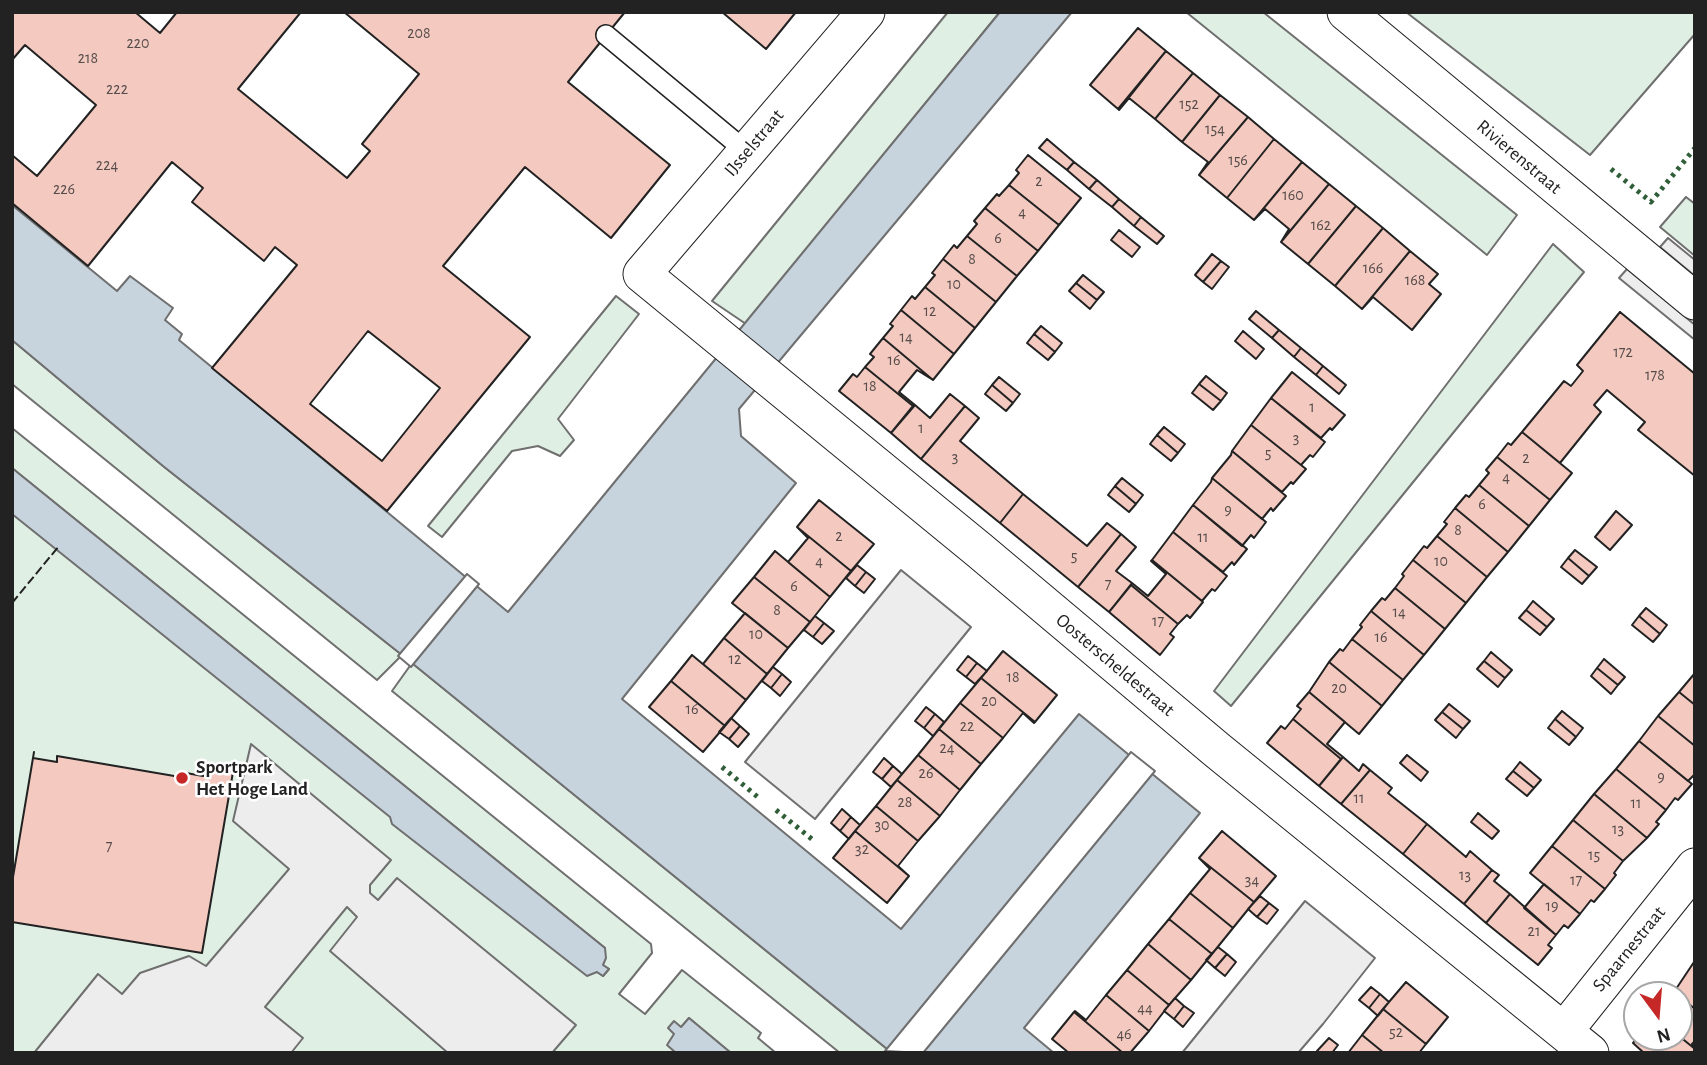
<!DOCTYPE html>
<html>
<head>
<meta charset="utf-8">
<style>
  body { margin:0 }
  #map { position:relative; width:1707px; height:1065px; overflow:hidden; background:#fff; font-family:"Alegreya Sans",sans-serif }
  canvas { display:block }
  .frame { position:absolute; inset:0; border:14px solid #222; pointer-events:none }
  .north { position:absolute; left:1623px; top:981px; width:70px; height:70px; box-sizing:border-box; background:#fff; border:2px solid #a7a7a7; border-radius:50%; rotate:164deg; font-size:19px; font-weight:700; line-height:28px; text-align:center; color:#222 }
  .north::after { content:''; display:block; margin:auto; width:24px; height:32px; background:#c62828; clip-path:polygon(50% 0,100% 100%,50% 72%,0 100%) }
</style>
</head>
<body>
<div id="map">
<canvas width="1707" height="1065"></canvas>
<div class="frame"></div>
<div class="north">N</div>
</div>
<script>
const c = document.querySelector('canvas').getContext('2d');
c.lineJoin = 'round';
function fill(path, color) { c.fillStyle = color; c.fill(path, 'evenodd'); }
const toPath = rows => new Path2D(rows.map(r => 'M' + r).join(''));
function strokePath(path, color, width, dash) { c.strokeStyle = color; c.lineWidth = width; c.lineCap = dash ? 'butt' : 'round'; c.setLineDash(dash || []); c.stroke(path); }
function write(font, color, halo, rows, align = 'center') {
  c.font = font + ' "Alegreya Sans",sans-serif'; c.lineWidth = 5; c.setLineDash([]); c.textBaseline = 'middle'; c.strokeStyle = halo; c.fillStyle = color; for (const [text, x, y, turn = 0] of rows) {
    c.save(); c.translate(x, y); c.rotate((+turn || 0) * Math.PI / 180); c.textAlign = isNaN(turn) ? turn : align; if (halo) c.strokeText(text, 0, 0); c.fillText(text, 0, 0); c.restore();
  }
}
const green = toPath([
  [948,12,1000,12,746,324,712,301,948,12],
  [1186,12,1263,12,1517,215,1487,255,1186,12],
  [1406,12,1695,12,1695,34,1590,155,1406,12],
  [1686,197,1695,204,1695,256,1660,227,1686,197],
  [1553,244,1584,272,1231,706,1214,691,1553,244],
  [616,296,639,314,558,419,574,440,560,456,538,446,512,451,442,537,428,526,616,296],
  [12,340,163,466,402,655,377,680,12,384,12,340],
  [12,428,651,944,652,953,619,994,645,1014,682,970,761,1033,758,1038,776,1053,731,1053,689,1018,673,1037,692,1053,12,1053,12,503,597,972,603,976,609,969,603,965,605,948,12,468,12,428],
  [412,663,887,1049,884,1053,840,1053,392,691,412,663]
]);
const parking = toPath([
  [1668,238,1695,260,1695,276,1660,247,1668,238],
  [1627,269,1695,325,1695,340,1619,278,1627,269],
  [901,570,971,627,815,819,745,762,901,570],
  [251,744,391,860,370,885,370,893,378,900,397,878,576,1025,552,1053,448,1053,330,951,357,917,347,907,265,1007,303,1038,291,1053,34,1053,98,974,122,994,140,973,189,956,206,966,289,869,233,821,251,744],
  [1305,901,1375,958,1323,1024,1298,1053,1182,1053,1305,901]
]);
const water = toPath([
  [1000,12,1072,12,739,409,741,436,796,483,622,699,901,929,1079,714,1200,813,1024,1028,1054,1053,892,1053,402,655,163,466,12,340,12,205,117,291,130,276,173,308,165,320,182,334,179,340,508,612,1000,12],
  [12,468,605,948,606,958,603,965,609,969,603,976,597,972,587,976,392,824,390,817,12,514,12,468],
  [689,1018,731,1053,676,1053,667,1045,674,1034,668,1028,674,1021,681,1027,689,1018]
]);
const pier = toPath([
  [467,574,479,584,411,667,398,656,467,574],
  [1131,752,1155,771,923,1053,885,1051,1131,752]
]);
const building = toPath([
  [12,12,135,12,160,33,177,12,301,12,238,89,347,178,370,151,362,144,419,74,344,12,625,12,568,82,670,165,611,238,525,167,443,266,530,337,387,511,212,368,297,265,275,247,264,261,192,202,203,188,172,162,88,266,12,203,12,155,37,176,96,105,25,45,12,60,12,12],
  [368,331,440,388,382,461,310,404,368,331],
  [722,12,796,12,766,49,722,12],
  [1138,28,1166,51,1118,109,1090,85,1138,28],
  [1166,51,1193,73,1155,119,1129,98,1119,110,1166,51],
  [1193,73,1220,95,1182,142,1155,119,1193,73],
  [1220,95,1248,117,1199,175,1208,162,1182,142,1220,95],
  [1248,117,1274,139,1227,198,1199,175,1248,117],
  [1047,139,1074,162,1067,170,1039,148,1047,139],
  [1274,139,1302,162,1254,220,1227,198,1274,139],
  [1028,155,1081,198,1059,225,1009,185,1019,173,1016,170,1028,155],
  [1074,162,1097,180,1089,189,1067,170,1074,162],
  [1302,162,1329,184,1281,242,1289,229,1265,209,1254,220,1302,162],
  [1097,180,1119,199,1112,207,1089,189,1097,180],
  [1329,184,1356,206,1308,264,1281,242,1329,184],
  [1009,185,1059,225,1038,251,985,208,997,194,999,196,1009,185],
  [1119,199,1141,217,1134,226,1112,207,1119,199],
  [1356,206,1383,228,1335,286,1308,264,1356,206],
  [985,208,1038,251,1017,276,967,236,977,224,974,221,985,208],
  [1141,217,1164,236,1157,244,1134,226,1141,217],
  [1383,228,1410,251,1362,309,1335,286,1383,228],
  [1119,230,1140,247,1132,257,1111,240,1119,230],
  [967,236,1017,276,996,302,943,259,954,245,957,248,967,236],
  [1410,251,1438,274,1429,284,1441,294,1412,330,1373,297,1362,309,1410,251],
  [1212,254,1221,261,1203,282,1195,275,1212,254],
  [943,259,996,302,975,328,925,287,935,275,932,273,943,259],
  [1221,261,1229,267,1212,289,1203,282,1221,261],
  [1083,275,1104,292,1097,300,1076,283,1083,275],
  [1076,283,1097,300,1090,309,1069,291,1076,283],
  [925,287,975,328,954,354,901,310,912,296,915,299,925,287],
  [901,310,954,354,933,380,883,338,893,326,890,324,901,310],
  [1256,311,1279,330,1272,338,1249,319,1256,311],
  [1620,312,1695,374,1695,476,1638,430,1645,422,1607,390,1594,405,1601,412,1560,463,1522,432,1564,381,1571,386,1583,371,1577,365,1620,312],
  [1041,326,1062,343,1055,352,1034,334,1041,326],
  [1279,330,1301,348,1294,357,1272,338,1279,330],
  [1243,331,1264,349,1256,359,1235,341,1243,331],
  [1034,334,1055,352,1048,360,1027,343,1034,334],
  [883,338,933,380,917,370,899,392,915,405,913,406,865,367,874,357,870,354,883,338],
  [1301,348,1323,366,1316,375,1294,357,1301,348],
  [1323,366,1346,385,1339,394,1316,375,1323,366],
  [865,367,913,406,891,433,839,391,853,374,857,377,865,367],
  [1292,372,1345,415,1332,430,1330,428,1321,438,1271,398,1292,372],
  [1206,376,1227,393,1221,401,1199,384,1206,376],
  [999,377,1020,394,1013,403,992,385,999,377],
  [1199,384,1221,401,1213,410,1192,393,1199,384],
  [992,385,1013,403,1006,411,985,394,992,385],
  [950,394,965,406,921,459,891,433,915,405,930,418,950,394],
  [1271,398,1325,442,1313,457,1310,455,1301,465,1251,425,1271,398],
  [965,406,979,418,960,441,1023,494,1000,523,921,459,965,406],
  [1251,425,1306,469,1293,484,1291,482,1282,492,1232,451,1251,425],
  [1164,427,1185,444,1178,453,1157,435,1164,427],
  [1522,432,1572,473,1550,500,1497,457,1508,443,1511,445,1522,432],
  [1157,435,1178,453,1171,461,1150,444,1157,435],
  [1232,451,1286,496,1273,511,1271,508,1262,519,1212,478,1231,455,1232,451],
  [1497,457,1550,500,1529,526,1479,485,1489,473,1486,470,1497,457],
  [1122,478,1143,495,1136,504,1115,486,1122,478],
  [1212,478,1266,522,1254,538,1251,535,1242,546,1193,505,1211,482,1212,478],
  [1479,485,1529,526,1508,552,1455,508,1466,495,1469,497,1479,485],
  [1115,486,1136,504,1129,512,1108,495,1115,486],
  [1023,494,1087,546,1107,523,1121,534,1078,587,1000,523,1023,494],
  [819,500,874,544,851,571,797,527,819,500],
  [1193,505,1247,549,1234,565,1232,562,1223,572,1173,532,1193,505],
  [1455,508,1508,552,1487,577,1437,536,1447,524,1444,522,1455,508],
  [1616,511,1632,525,1610,550,1595,537,1616,511],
  [797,527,851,571,830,597,788,562,808,538,797,527],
  [1173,532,1227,576,1215,591,1212,589,1202,601,1152,560,1173,532],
  [1121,534,1136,547,1116,571,1132,583,1109,612,1078,587,1121,534],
  [1437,536,1487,577,1466,603,1413,560,1424,546,1427,548,1437,536],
  [1575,550,1597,567,1589,576,1568,558,1575,550],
  [775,551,830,597,810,622,754,577,775,551],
  [1568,558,1589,576,1582,584,1561,567,1568,558],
  [1152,560,1203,602,1190,618,1187,615,1178,624,1131,585,1132,583,1148,596,1166,574,1151,561,1152,560],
  [1413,560,1466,603,1445,629,1395,588,1404,576,1402,574,1413,560],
  [857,565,866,572,855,586,846,578,857,565],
  [866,572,875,579,864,593,855,586,866,572],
  [754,577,810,622,788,648,732,603,754,577],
  [1131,585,1178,624,1170,634,1174,637,1160,655,1109,612,1131,585],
  [1395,588,1445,629,1424,655,1371,611,1382,598,1385,600,1395,588],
  [1533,601,1554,619,1547,627,1526,610,1533,601],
  [1646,608,1667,625,1660,634,1639,616,1646,608],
  [1526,610,1547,627,1540,635,1519,618,1526,610],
  [1371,611,1424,655,1403,680,1352,639,1362,627,1360,625,1371,611],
  [745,613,788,648,767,674,724,638,745,613],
  [815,616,824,623,813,637,804,630,815,616],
  [1639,616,1660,634,1653,642,1632,625,1639,616],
  [824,623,834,631,822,644,813,637,824,623],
  [724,638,767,674,746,700,703,664,724,638],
  [1352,639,1403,680,1382,706,1329,662,1340,649,1343,651,1352,639],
  [1003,651,1057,695,1035,722,981,678,1003,651],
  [1491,652,1512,670,1505,678,1484,661,1491,652],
  [692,655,746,700,725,726,671,681,692,655],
  [968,656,977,663,966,677,957,670,968,656],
  [1604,659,1625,677,1618,685,1597,668,1604,659],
  [1484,661,1505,678,1498,687,1477,669,1484,661],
  [1329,662,1382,706,1359,734,1309,692,1329,662],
  [977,663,987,671,975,684,966,677,977,663],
  [773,667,782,674,771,688,762,681,773,667],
  [1597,668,1618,685,1611,694,1591,676,1597,668],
  [1695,673,1695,705,1679,692,1695,673],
  [782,674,791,682,780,696,771,688,782,674],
  [981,678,1035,722,1034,723,1023,713,1003,738,960,703,981,678],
  [671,681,725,726,703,752,649,707,671,681],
  [1309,692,1345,722,1327,744,1343,757,1341,759,1293,719,1301,709,1297,706,1309,692],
  [1679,692,1695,705,1695,746,1658,716,1679,692],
  [960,703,1003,738,981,764,939,729,960,703],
  [1449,704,1470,721,1463,729,1442,712,1449,704],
  [926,707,935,714,924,728,915,721,926,707],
  [1562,711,1583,728,1576,737,1555,719,1562,711],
  [1442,712,1463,729,1456,738,1435,720,1442,712],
  [935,714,944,722,933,736,924,728,935,714],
  [1658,716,1695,746,1695,774,1688,781,1639,741,1658,716],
  [731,718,740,726,729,739,719,732,731,718],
  [1293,719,1341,759,1319,786,1267,743,1281,726,1285,729,1293,719],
  [1555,719,1576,737,1569,745,1548,728,1555,719],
  [740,726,749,734,738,747,729,739,740,726],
  [939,729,981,764,960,790,918,755,939,729],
  [1639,741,1692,784,1678,800,1675,798,1666,810,1616,769,1639,741],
  [34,752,33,758,57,762,57,756,186,778,186,773,203,776,204,767,233,772,202,953,12,922,12,883,34,752],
  [918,755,960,790,940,816,897,780,918,755],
  [1407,755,1428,772,1421,781,1400,763,1407,755],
  [1343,757,1359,771,1363,764,1370,770,1341,804,1319,786,1343,757],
  [884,758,893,766,882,779,873,772,884,758],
  [1520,762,1541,780,1534,788,1513,771,1520,762],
  [893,766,902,774,891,787,882,779,893,766],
  [1616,769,1666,810,1656,822,1659,824,1647,838,1594,794,1616,769],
  [1370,770,1392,788,1388,793,1427,824,1403,854,1341,804,1370,770],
  [1513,771,1534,788,1527,796,1506,779,1513,771],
  [897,780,940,816,918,841,876,806,897,780],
  [1594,794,1647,838,1623,861,1573,820,1594,794],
  [876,806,918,841,898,866,909,876,855,831,876,806],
  [842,809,851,817,840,831,831,823,842,809],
  [1478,813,1499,831,1492,839,1471,822,1478,813],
  [851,817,860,825,849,839,840,831,851,817],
  [1573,820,1623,861,1614,873,1616,875,1605,889,1552,846,1573,820],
  [1427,824,1466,857,1470,851,1492,870,1464,904,1403,854,1427,824],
  [855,831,909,876,887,903,833,858,855,831],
  [1222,831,1276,876,1254,902,1199,858,1222,831],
  [1552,846,1605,889,1594,902,1591,900,1580,914,1530,873,1552,846],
  [1199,858,1254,902,1233,928,1190,893,1210,869,1199,858],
  [1492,870,1499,875,1494,881,1510,894,1486,923,1464,904,1492,870],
  [1544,884,1580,914,1568,928,1564,925,1556,935,1524,908,1544,884],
  [1190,893,1233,928,1212,954,1169,919,1190,893],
  [1510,894,1556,935,1548,945,1552,948,1538,965,1486,923,1510,894],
  [1260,896,1269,903,1257,917,1248,909,1260,896],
  [1269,903,1278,910,1267,924,1257,917,1269,903],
  [1169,919,1212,954,1191,980,1148,944,1169,919],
  [1148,944,1191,980,1169,1005,1127,970,1148,944],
  [1218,947,1227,954,1215,968,1206,960,1218,947],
  [1227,954,1236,962,1225,976,1215,968,1227,954],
  [1694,962,1695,963,1695,1009,1674,992,1694,962],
  [1127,970,1169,1005,1149,1031,1106,995,1127,970],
  [1406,982,1448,1017,1426,1044,1383,1009,1406,982],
  [1371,987,1380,994,1369,1008,1359,1000,1371,987],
  [1380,994,1389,1002,1378,1016,1369,1008,1380,994],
  [1106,995,1149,1031,1130,1053,1123,1053,1074,1012,1075,1011,1086,1020,1106,995],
  [1679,996,1695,1009,1695,1041,1692,1044,1695,1049,1679,1036,1679,996],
  [1175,998,1184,1006,1174,1019,1164,1011,1175,998],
  [1184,1006,1194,1013,1183,1027,1174,1019,1184,1006],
  [1383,1009,1426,1044,1419,1053,1384,1053,1362,1035,1383,1009],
  [1074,1012,1123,1053,1069,1053,1052,1039,1074,1012],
  [1362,1035,1384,1053,1348,1053,1362,1035],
  [1679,1036,1695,1049,1695,1053,1644,1053,1633,1043,1638,1037,1679,1036],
  [1329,1038,1338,1045,1332,1053,1319,1053,1317,1051,1329,1038]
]);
const lane = toPath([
  [606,35,747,152]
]);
const street = toPath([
  [866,12,642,274,979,550,1217,750,1590,1053],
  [1346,12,1695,301],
  [1564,1031,1695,867]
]);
const hedge = toPath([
  [1611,169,1651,202,1695,148],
  [722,767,759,798],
  [776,810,813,840]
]);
const fence = toPath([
  [12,603,59,546]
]);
const markers = [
  [182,778,7,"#c62828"]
];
const numberNames = [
  ["208",419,33],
  ["220",138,43],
  ["218",88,58],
  ["222",117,89],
  ["152",1189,104],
  ["154",1215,129],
  ["156",1238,160],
  ["224",107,165],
  ["2",1039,181],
  ["226",64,189],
  ["160",1293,195],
  ["4",1022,212],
  ["162",1321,225],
  ["6",998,238],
  ["8",972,259],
  ["166",1373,268],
  ["168",1415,280],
  ["10",954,284],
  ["12",930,311],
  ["14",906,337],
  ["172",1623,352],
  ["16",894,360],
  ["178",1655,375],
  ["18",870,386],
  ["1",1312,407],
  ["1",921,428],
  ["3",1296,438],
  ["5",1268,453],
  ["3",955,457],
  ["2",1526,458],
  ["4",1506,477],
  ["6",1482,504],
  ["9",1228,510],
  ["8",1458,530],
  ["2",839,536],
  ["11",1203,537],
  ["5",1074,556],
  ["4",819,561],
  ["10",1441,561],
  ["7",1108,584],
  ["6",794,586],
  ["8",777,610],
  ["14",1399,612],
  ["17",1158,621],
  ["10",756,634],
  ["16",1381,637],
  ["12",735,659],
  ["18",1013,677],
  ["20",1339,688],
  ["20",989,701],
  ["16",692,709],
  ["22",967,726],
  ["24",947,748],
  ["26",926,773],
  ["9",1661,777],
  ["11",1359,798],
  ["28",905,802],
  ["11",1636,803],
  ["30",882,825],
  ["13",1618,829],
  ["7",109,846],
  ["32",862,849],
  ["15",1594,855],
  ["13",1465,875],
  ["34",1252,880],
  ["17",1576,880],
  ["19",1552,906],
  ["21",1534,931],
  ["44",1145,1008],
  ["52",1396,1032],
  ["46",1124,1034]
];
const streetNames = [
  ["IJsselstraat",754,143,-50],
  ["Rivierenstraat",1519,157,40],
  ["Oosterscheldestraat",1115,665,40],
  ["Spaarnestraat",1629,949,-51]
];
const poiNames = [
  ["Sportpark",196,767],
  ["Het Hoge Land",196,789]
];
fill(green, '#e0efe3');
strokePath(green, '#6f6f6f', 2);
fill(parking, '#ededed');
strokePath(parking, '#6f6f6f', 2);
fill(water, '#c7d3dd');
strokePath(water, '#6f6f6f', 2);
fill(pier, '#fff');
strokePath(pier, '#6f6f6f', 2);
fill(building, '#f3c9c0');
strokePath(building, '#222', 2);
strokePath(lane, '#222', 22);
strokePath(street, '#222', 39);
strokePath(lane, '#fff', 19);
strokePath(street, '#fff', 37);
strokePath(hedge, '#2f5e38', 5, [3.5, 5]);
strokePath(fence, '#222', 2, [9, 3.5]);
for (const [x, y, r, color] of markers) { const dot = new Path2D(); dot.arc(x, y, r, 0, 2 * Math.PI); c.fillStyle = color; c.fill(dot); strokePath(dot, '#fff', 2.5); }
write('16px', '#564c4a', null, numberNames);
write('19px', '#222', '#fff', streetNames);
write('bold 19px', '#222', '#fff', poiNames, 'left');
</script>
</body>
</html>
